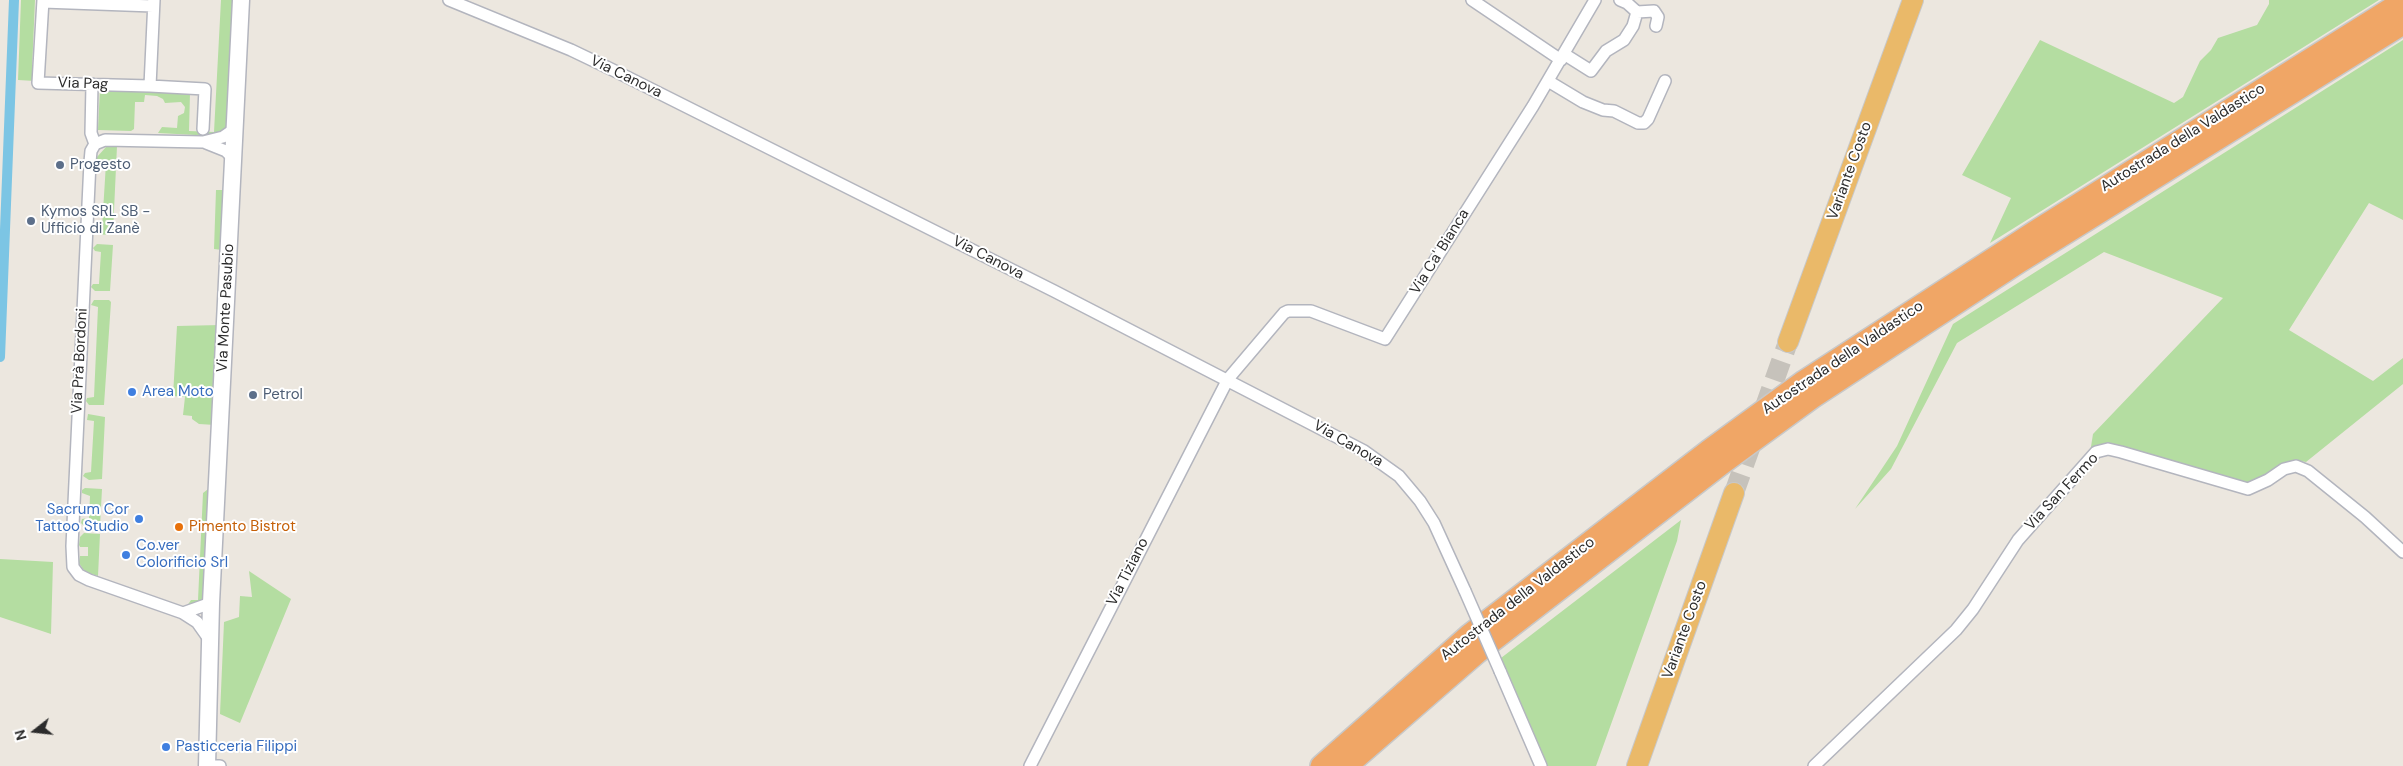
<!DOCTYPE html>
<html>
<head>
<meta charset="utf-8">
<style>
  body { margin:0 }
  #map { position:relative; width:2403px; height:766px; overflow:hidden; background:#ece7df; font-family:"DM Sans",sans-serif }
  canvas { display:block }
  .north { position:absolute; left:10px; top:706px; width:50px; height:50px; -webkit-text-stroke:4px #fff; paint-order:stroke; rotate:254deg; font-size:14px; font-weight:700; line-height:20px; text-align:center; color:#2c2c2c }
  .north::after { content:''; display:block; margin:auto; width:18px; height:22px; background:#2c2c2c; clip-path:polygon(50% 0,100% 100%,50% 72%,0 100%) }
</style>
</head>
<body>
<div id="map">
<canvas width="2403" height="766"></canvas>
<div class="north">N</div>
</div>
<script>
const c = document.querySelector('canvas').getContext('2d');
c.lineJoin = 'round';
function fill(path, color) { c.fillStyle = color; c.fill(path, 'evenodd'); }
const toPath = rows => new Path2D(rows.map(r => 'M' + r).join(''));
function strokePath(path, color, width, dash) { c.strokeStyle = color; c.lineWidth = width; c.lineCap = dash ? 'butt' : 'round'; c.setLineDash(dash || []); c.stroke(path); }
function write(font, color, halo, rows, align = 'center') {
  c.font = font + ' "DM Sans",sans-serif'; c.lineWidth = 4; c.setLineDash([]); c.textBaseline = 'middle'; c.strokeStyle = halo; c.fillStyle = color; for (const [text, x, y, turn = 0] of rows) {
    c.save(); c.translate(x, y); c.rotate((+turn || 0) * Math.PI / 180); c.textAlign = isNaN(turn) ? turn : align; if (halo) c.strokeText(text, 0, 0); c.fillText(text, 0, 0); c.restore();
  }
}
const green = toPath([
  [21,0,35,0,32,70,36,71,35,81,18,80],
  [221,0,238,0,229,127,214,136,158,133,162,127,177,128,178,116,184,113,185,107,181,102,165,103,163,99,157,96,145,95,144,102,135,102,134,129,131,131,98,130,100,88,190,93,189,131,214,132],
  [2269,0,2379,0,1990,243,2011,198,1962,175,2040,40,2174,103,2183,97,2200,61,2211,50,2218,38,2257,25,2269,4],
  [2403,40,2403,220,2369,203,2289,330,2373,381,2403,358,2403,384,2306,462,2295,460,2257,481,2245,484,2110,447,2090,453,2093,434,2223,298,2104,252,1957,343,1891,469,1855,509,1897,446,1953,324],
  [117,146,113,232,110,235,95,234,95,228,102,228,106,163,97,162,97,157,106,147],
  [216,190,225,190,222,250,214,249],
  [97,244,113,245,110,291,95,291,91,287,93,284,99,284,101,252,95,251,93,248],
  [94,300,109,300,111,302,104,405,89,405,86,401,87,398,94,397,98,307,91,305],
  [220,325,215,425,199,424,192,419,192,416,183,415,185,397,173,396,177,326],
  [88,414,105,417,102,479,89,480,83,476,85,473,91,472,94,421,87,420],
  [212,486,207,598,202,602,187,606,191,600,198,600,203,493],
  [85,488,102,489,100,526,83,525,81,523,82,519,89,518,90,496,82,493,82,490],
  [1681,520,1677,541,1596,766,1546,766,1501,658],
  [84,533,100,534,98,576,85,572,79,563,80,556,88,556,88,547,80,547,79,545,80,537],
  [0,559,53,562,51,634,0,617],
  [249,571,291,599,240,723,220,714,224,622,239,617,240,596,252,597]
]);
const canal = toPath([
  [0,357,14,0]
]);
const trunkTunnel = toPath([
  [1734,493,1788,342]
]);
const minor = toPath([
  [43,0,38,83,150,86,154,0],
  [449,0,571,50,617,72,1054,291,1364,451,1399,476,1420,501,1434,523,1465,591],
  [1472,0,1561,60],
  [1620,0,1627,3,1637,12],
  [43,2,153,6],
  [1564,54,1591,71,1606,51,1624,40,1633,26,1637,12,1654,11,1658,17,1656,26],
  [1548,81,1583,102,1603,110,1614,111,1638,123,1644,123,1648,119,1665,81],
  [92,84,91,133,95,144],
  [150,86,205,89,203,129],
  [206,143,226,151,234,159],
  [211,603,183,613,89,580,79,575,73,567,72,546,90,162,91,151,95,144,105,140,203,142,223,137,236,128],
  [183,613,197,622,209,639],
  [1500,671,1541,766],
  [215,766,220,766],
  [1030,766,1228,379,1284,313,1288,311,1311,311,1385,339,1533,106,1595,0],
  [1814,766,1956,630,1973,609,2018,540,2096,452,2108,449,2121,452,2248,489,2268,480,2284,469,2296,466,2308,471,2365,517,2403,552]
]);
const secondary = toPath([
  [207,766,211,603,241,0]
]);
const trunk = toPath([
  [1788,342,1913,0],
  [1637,766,1734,493]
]);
const motorway = toPath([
  [1321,766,1469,635,1708,451,1804,381,2037,230,2403,1],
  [1347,766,1477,653,1723,463,1812,398,2021,261,2403,24]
]);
const minorBridge = toPath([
  [1465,591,1500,671]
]);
const markers = [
  [60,165,5,"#5c6f8a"],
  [31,221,5,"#5c6f8a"],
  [132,392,5,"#3f7fe0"],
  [253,395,5,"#5c6f8a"],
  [139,519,5,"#3f7fe0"],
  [179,527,5,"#e8710a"],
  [126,555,5,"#3f7fe0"],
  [166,747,5,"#3f7fe0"]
];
const streetNames = [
  ["Via Canova",626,77,26],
  ["Via Pag",83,84,2],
  ["Autostrada della Valdastico",2183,138,-32],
  ["Variante Costo",1850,171,-70],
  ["Via Ca' Bianca",1440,252,-58],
  ["Via Canova",988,258,27],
  ["Via Monte Pasubio",226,308,-87],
  ["Autostrada della Valdastico",1843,358,-34],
  ["Via Prà Bordoni",80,361,-87],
  ["Via Canova",1348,444,30],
  ["Via San Fermo",2062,492,-47],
  ["Via Tiziano",1128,572,-63],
  ["Autostrada della Valdastico",1518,599,-38],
  ["Variante Costo",1685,630,-70]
];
const serviceNames = [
  ["Progesto",70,165],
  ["Kymos SRL SB -",41,212],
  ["Ufficio di Zanè",41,229],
  ["Petrol",263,395]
];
const shopNames = [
  ["Area Moto",142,392],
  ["Sacrum Cor",129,510,"right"],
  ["Tattoo Studio",129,527,"right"],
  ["Co.ver",136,546],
  ["Colorificio Srl",136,563],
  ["Pasticceria Filippi",176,747]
];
const foodNames = [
  ["Pimento Bistrot",189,527]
];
fill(green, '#b4dda1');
strokePath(canal, '#7cc5e4', 10);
strokePath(trunkTunnel, '#c6c2bb', 20, [20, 10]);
strokePath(minor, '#b3b5be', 14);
strokePath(secondary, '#b3b5be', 19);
strokePath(trunk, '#c8c8c8', 22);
strokePath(motorway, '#c8c8c8', 24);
strokePath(minor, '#fff', 11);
strokePath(secondary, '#fff', 16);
strokePath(trunk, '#eab969', 20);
strokePath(motorway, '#f0a666', 21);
strokePath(minorBridge, '#b3b5be', 14, []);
strokePath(minorBridge, '#fff', 11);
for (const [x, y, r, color] of markers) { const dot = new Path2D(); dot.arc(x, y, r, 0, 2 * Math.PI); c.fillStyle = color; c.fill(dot); strokePath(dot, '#fff', 2); }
write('15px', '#2c2c2c', '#fff', streetNames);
write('15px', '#4e5e75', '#fff', serviceNames, 'left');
write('15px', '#366cbe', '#fff', shopNames, 'left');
write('15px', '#c56008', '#fff', foodNames, 'left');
</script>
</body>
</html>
